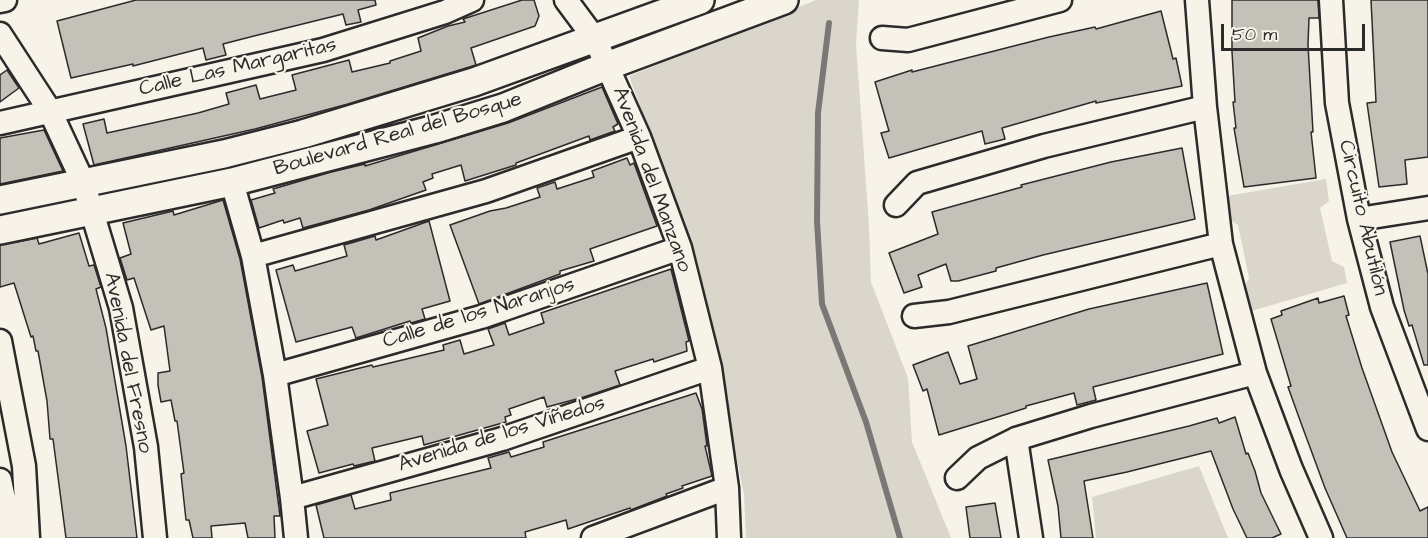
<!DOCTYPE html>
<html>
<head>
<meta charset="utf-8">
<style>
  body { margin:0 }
  #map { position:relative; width:1428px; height:538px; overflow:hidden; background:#f7f3e8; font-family:"Architects Daughter",sans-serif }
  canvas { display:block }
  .scale { position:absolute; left:1221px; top:24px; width:144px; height:27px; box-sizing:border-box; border:3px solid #2b2b2b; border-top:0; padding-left:8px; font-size:18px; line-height:21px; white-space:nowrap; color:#2b2b2b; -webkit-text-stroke:4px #f7f3e8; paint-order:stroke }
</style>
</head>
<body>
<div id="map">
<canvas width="1428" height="538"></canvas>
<div class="scale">50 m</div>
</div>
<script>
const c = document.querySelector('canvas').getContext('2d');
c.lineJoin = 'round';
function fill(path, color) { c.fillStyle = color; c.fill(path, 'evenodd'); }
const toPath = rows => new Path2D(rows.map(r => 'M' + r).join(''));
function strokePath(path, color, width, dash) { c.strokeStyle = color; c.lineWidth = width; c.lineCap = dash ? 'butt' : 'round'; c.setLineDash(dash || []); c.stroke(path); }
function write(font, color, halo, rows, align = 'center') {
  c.font = font + ' "Architects Daughter",sans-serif'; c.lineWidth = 4.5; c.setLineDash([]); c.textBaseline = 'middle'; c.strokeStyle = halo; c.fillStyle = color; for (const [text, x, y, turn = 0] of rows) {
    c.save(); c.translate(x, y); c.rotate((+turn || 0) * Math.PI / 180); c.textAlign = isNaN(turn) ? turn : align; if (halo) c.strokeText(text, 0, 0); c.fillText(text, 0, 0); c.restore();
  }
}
const green = toPath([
  [816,0,859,0,856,44,869,226,871,282,908,378,912,442,951,538,746,538,744,495,698,263,629,76],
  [1326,179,1329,201,1320,208,1332,261,1344,267,1347,283,1248,312,1244,288,1249,278,1238,225,1225,217,1221,197],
  [1199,466,1228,538,1096,538,1092,497]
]);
const stream = toPath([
  [829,23,818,113,817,221,822,304,866,422,900,538]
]);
const building = toPath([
  [136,0,375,0,376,5,358,10,361,22,346,25,343,14,254,36,223,44,226,55,206,60,203,48,133,66,133,64,71,78,57,21,136,0],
  [522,0,534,0,539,16,535,26,471,48,476,65,348,104,255,129,94,165,83,124,104,119,107,133,198,113,229,104,226,93,256,85,260,99,296,90,292,75,349,60,352,72,390,63,390,61,421,51,418,38,448,26,465,22,463,19,522,0],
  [1232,0,1318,0,1319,18,1309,18,1308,45,1313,132,1311,132,1316,178,1244,187,1234,128,1236,128,1233,102,1235,102,1232,52,1232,0],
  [1371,0,1428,0,1428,157,1405,160,1407,184,1379,187,1367,103,1376,102,1371,0],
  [1161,11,1173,59,1176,58,1182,86,1096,103,1096,101,1002,128,1005,139,985,144,982,131,889,158,881,133,889,131,875,82,912,70,912,72,1049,37,1095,27,1096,29,1161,11],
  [7,70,19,88,0,102,0,75,7,70],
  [602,87,618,124,613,127,615,131,590,140,589,136,516,163,516,165,465,181,461,165,432,174,433,178,423,182,426,190,369,210,303,228,300,218,284,223,283,220,259,228,251,200,275,193,273,189,331,172,365,164,365,166,508,123,602,87],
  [44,130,63,171,0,184,0,138,44,130],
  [1182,148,1195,219,1043,255,996,268,996,271,958,281,951,281,946,264,918,275,922,287,904,293,889,253,938,234,932,212,1022,187,1021,185,1111,162,1182,148],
  [627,158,630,165,634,163,657,226,590,249,594,261,560,271,560,274,479,304,450,225,490,211,506,208,540,197,537,188,555,182,557,189,594,177,592,171,627,158],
  [223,200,240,259,262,377,280,516,274,516,275,538,248,538,245,523,211,526,212,538,193,538,189,520,186,520,181,474,184,473,177,421,175,421,171,400,161,402,158,385,158,373,170,371,164,326,151,330,134,278,127,280,120,258,131,254,123,223,173,211,174,215,223,200],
  [429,221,450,301,422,309,425,319,411,323,410,321,356,338,352,327,296,342,276,270,293,265,295,271,347,256,344,245,375,236,376,240,429,221],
  [79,233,89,266,94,265,101,287,96,289,106,328,126,446,137,538,66,538,53,439,50,439,47,401,38,351,36,351,33,336,31,337,14,283,0,287,0,245,37,238,39,244,79,233],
  [1420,236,1428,274,1428,365,1424,365,1412,325,1409,326,1404,310,1390,242,1420,236],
  [671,269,689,341,686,342,687,351,654,362,653,359,615,371,620,385,584,397,547,407,544,397,509,409,511,415,505,417,506,422,424,445,422,436,372,448,375,461,354,466,353,464,319,473,307,431,328,425,316,379,372,365,373,367,444,350,443,345,460,340,464,354,494,345,488,329,505,323,509,335,544,323,541,313,671,269],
  [1207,283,1223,354,1093,387,1096,400,1077,405,1074,393,1026,406,1026,408,1004,415,939,435,927,389,923,391,913,365,948,352,960,384,977,379,968,346,1089,309,1207,283],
  [1344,296,1349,315,1346,316,1362,368,1392,452,1420,511,1428,507,1428,538,1347,538,1325,488,1301,423,1288,387,1291,386,1271,319,1282,315,1281,311,1318,298,1319,303,1344,296],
  [696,393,702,409,707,446,705,446,712,476,682,486,683,488,666,494,667,496,631,510,630,508,568,529,566,520,525,532,526,538,324,538,316,505,351,495,355,509,391,500,390,493,491,468,488,458,509,452,511,457,544,447,543,442,696,393],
  [1235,417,1246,454,1248,453,1255,471,1261,493,1281,534,1272,538,1247,538,1233,509,1211,451,1127,472,1084,481,1093,538,1061,538,1058,506,1048,460,1189,426,1217,418,1219,423,1235,417],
  [995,503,1001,538,970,538,966,507,995,503]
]);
const minor = toPath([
  [566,0,595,39,639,137,680,248,710,368,727,488,729,538],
  [1197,0,1205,107,1221,244,1255,373,1291,469,1321,538],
  [1331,0,1337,103,1359,219,1382,307,1428,429],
  [0,1,5,0],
  [0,34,50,111,83,182,121,308,146,447,155,538],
  [882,38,908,40,1060,0],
  [0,123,323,50,445,12,472,0],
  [232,182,253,256,275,375,292,498,296,538],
  [896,205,917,183,1044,146,1205,107],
  [1359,219,1428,208],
  [253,256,486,191,639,137],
  [914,316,949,312,1221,244],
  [0,341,24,466,28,538],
  [275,375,481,317,680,248],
  [1016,439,1031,538],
  [957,478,978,458,1016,439,1091,416,1255,373],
  [0,480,7,513,8,538],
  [292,498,502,439,710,368],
  [593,538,727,488]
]);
const tertiary = toPath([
  [0,200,224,154,303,134,474,82,700,0],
  [0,230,232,182,435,129,503,108,607,66,784,0]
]);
const streetNames = [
  ["Calle Las Margaritas",238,68,-13],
  ["Boulevard Real del Bosque",398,135,-16],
  ["Avenida del Manzano",651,180,70],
  ["Circuito Abutilón",1362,218,77],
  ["Calle de los Naranjos",479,314,-17],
  ["Avenida del Fresno",127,363,79],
  ["Avenida de los Viñedos",502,435,-17]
];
fill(green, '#dad6cc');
strokePath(stream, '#7a7874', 6);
fill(building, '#c4c1b9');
strokePath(building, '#2b2b2b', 1.5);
strokePath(minor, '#2b2b2b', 27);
strokePath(tertiary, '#2b2b2b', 32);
strokePath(minor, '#f7f3e8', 22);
strokePath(tertiary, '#f7f3e8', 27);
write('21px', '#2b2b2b', '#f7f3e8', streetNames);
</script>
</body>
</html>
